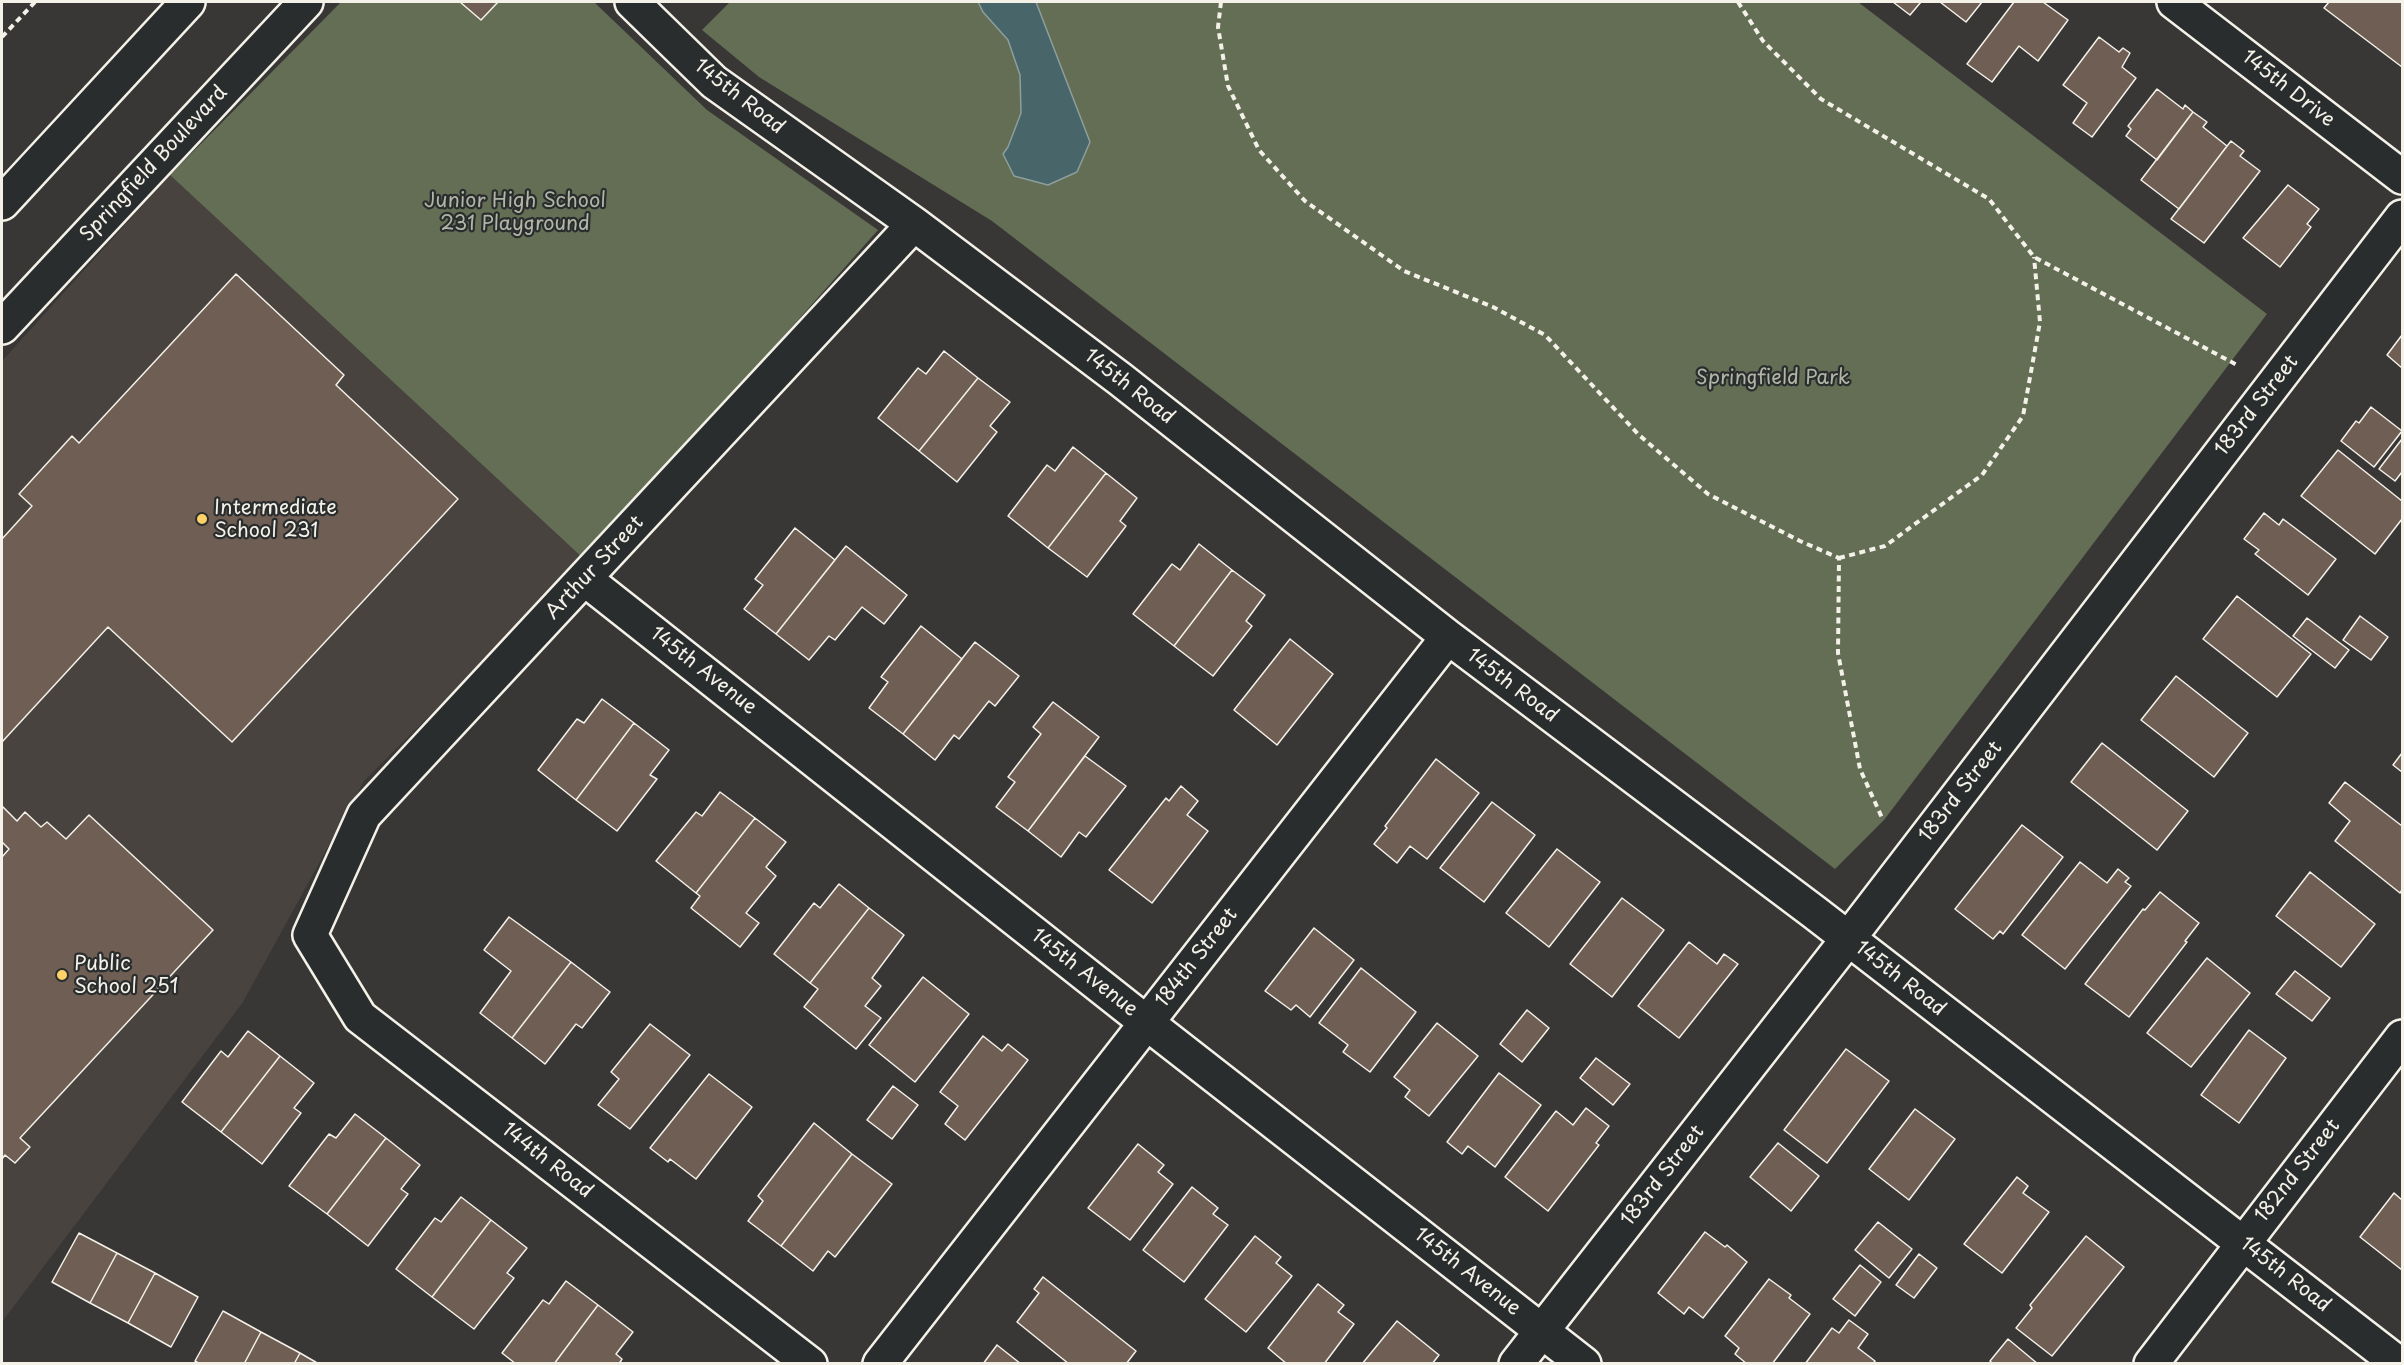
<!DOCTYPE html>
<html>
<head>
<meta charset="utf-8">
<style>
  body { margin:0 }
  #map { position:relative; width:2404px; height:1365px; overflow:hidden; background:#383736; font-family:"Playpen Sans",sans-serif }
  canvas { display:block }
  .frame { position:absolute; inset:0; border:3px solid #f4f1e8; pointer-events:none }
</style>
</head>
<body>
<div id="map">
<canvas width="2404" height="1365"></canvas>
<div class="frame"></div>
</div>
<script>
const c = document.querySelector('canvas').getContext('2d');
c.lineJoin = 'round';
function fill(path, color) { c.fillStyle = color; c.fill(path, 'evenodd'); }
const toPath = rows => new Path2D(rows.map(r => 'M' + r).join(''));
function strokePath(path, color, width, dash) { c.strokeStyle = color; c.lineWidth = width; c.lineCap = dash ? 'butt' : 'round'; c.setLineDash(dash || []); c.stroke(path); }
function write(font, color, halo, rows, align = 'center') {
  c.font = font + ' "Playpen Sans",sans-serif'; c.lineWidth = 4.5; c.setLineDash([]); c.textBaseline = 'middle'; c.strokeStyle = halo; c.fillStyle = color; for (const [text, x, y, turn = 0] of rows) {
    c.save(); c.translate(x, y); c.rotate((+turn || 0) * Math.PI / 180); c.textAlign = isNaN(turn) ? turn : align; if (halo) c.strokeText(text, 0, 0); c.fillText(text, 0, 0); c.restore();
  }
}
const built = toPath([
  [170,175,585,560,364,781,243,1002,2,1322,2,361]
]);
const green = toPath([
  [341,2,594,2,707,110,878,230,585,560,170,175],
  [730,2,1858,2,2267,314,1884,820,1835,869,992,221,759,77,702,30]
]);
const water = toPath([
  [978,2,1036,2,1090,142,1077,172,1048,185,1014,176,1003,154,1008,147,1021,113,1020,75,1008,40,983,12,978,2]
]);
const building = toPath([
  [460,2,498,2,481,20,460,2],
  [1893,2,1921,2,1910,15,1893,2],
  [1940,2,1982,2,1966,22,1940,2],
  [2014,2,2043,2,2068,20,2038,61,2019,46,1992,82,1967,64,2014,2],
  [2329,2,2402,2,2402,67,2324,8,2329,2],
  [2099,37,2119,52,2123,48,2130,53,2122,67,2136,78,2092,137,2073,123,2087,103,2063,85,2099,37],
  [2157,89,2183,109,2185,105,2193,112,2157,160,2126,136,2131,129,2128,126,2157,89],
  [2193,112,2207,122,2203,127,2227,146,2179,209,2141,180,2193,112],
  [2231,141,2244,151,2240,156,2260,171,2204,243,2171,219,2231,141],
  [2288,185,2319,209,2307,224,2311,227,2280,267,2243,238,2288,185],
  [236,274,344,375,336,385,458,499,232,742,108,627,2,742,2,539,32,506,19,494,72,436,79,443,236,274],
  [2402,335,2402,368,2387,355,2402,335],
  [944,351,978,378,919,451,878,418,918,368,926,374,944,351],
  [978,378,1010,402,990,426,997,432,957,482,919,451,978,378],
  [2371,407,2402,431,2374,467,2341,441,2356,421,2359,423,2371,407],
  [2402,439,2402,472,2395,481,2379,469,2402,439],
  [1073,447,1106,473,1048,548,1008,516,1047,465,1055,471,1073,447],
  [2338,450,2402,501,2402,519,2375,554,2301,496,2338,450],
  [1106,473,1137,498,1120,521,1126,526,1087,577,1048,548,1106,473],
  [2264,513,2279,525,2283,519,2336,559,2308,595,2255,554,2259,550,2244,539,2264,513],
  [795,528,835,560,776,634,744,609,763,585,755,579,795,528],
  [1199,544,1232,570,1174,646,1133,614,1172,564,1180,570,1199,544],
  [846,546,907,595,884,624,862,607,835,640,829,636,809,660,776,634,846,546],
  [1232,570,1265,595,1246,621,1252,626,1213,676,1174,646,1232,570],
  [2237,596,2311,654,2277,697,2203,639,2237,596],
  [2360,616,2388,637,2371,660,2343,640,2360,616],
  [2307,618,2349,650,2335,668,2293,636,2307,618],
  [921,626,962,659,903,734,869,708,888,682,881,677,921,626],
  [1290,639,1333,674,1277,745,1234,710,1290,639],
  [975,642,1019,676,995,706,989,701,959,739,954,735,935,760,903,734,975,642],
  [2176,676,2248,733,2214,777,2141,720,2176,676],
  [602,699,634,723,576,800,538,770,577,719,584,723,602,699],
  [1053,702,1099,737,1028,831,996,807,1015,782,1008,777,1041,734,1033,727,1053,702],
  [634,723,669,750,650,775,657,779,617,831,576,800,634,723],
  [2102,743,2188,811,2157,850,2071,782,2102,743],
  [2402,753,2402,772,2393,765,2402,753],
  [1085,756,1126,786,1086,837,1079,832,1061,857,1028,831,1085,756],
  [1436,759,1479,793,1427,859,1410,846,1397,863,1374,844,1387,828,1385,826,1436,759],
  [2345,782,2402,826,2402,890,2400,893,2335,841,2350,821,2329,803,2345,782],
  [1181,786,1198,801,1187,815,1208,831,1152,903,1109,870,1166,798,1169,801,1181,786],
  [720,792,755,818,696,893,656,861,696,812,702,816,720,792],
  [1492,802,1535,835,1484,902,1440,868,1492,802],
  [2,806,17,821,25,812,41,827,47,822,66,839,89,815,213,930,20,1138,30,1147,15,1163,5,1155,2,1159,2,857,9,849,2,842,2,806],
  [755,818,786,842,766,867,776,876,746,913,759,923,740,947,691,908,700,896,696,893,755,818],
  [2022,825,2063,857,2003,934,2000,931,1993,939,1955,909,2022,825],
  [1557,849,1600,882,1549,947,1506,913,1557,849],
  [2080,862,2107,883,2118,869,2129,878,2125,882,2131,886,2065,969,2022,935,2080,862],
  [2310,872,2375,924,2341,967,2276,916,2310,872],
  [839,884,869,908,810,983,774,954,814,903,820,908,839,884],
  [2160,892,2199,923,2185,941,2187,942,2129,1017,2085,984,2143,909,2145,910,2160,892],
  [1622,898,1664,930,1612,997,1570,964,1622,898],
  [869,908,904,935,872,978,881,986,865,1006,881,1018,856,1049,804,1007,818,989,810,983,869,908],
  [509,917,571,962,512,1038,480,1013,511,971,484,950,509,917],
  [1314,928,1354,960,1310,1017,1296,1005,1291,1010,1265,991,1314,928],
  [1689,942,1717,964,1724,954,1738,964,1679,1038,1638,1006,1689,942],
  [2207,958,2250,993,2191,1067,2147,1033,2207,958],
  [571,962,610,992,582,1028,576,1024,545,1064,512,1038,571,962],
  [1361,968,1416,1012,1370,1072,1343,1052,1348,1045,1319,1023,1361,968],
  [2295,971,2330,998,2312,1021,2276,994,2295,971],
  [923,977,969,1014,915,1082,869,1045,923,977],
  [1527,1010,1549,1028,1522,1062,1500,1044,1527,1010],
  [1437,1023,1478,1056,1429,1116,1405,1097,1410,1090,1394,1077,1437,1023],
  [650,1024,690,1055,630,1129,598,1105,619,1079,611,1072,650,1024],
  [2249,1030,2286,1058,2239,1123,2201,1095,2249,1030],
  [248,1031,280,1056,221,1132,182,1102,221,1051,228,1057,248,1031],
  [983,1036,1002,1051,1008,1044,1028,1060,965,1140,945,1124,958,1106,940,1092,983,1036],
  [1846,1049,1889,1081,1827,1163,1784,1130,1846,1049],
  [280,1056,314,1083,294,1108,301,1113,262,1164,221,1132,280,1056],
  [1596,1058,1630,1084,1613,1105,1580,1078,1596,1058],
  [1499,1073,1541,1105,1495,1167,1468,1146,1462,1154,1447,1142,1499,1073],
  [709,1074,752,1107,696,1179,670,1159,668,1162,650,1148,709,1074],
  [893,1086,918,1105,892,1139,867,1120,893,1086],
  [1586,1108,1609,1126,1596,1143,1599,1145,1548,1211,1505,1177,1556,1111,1573,1125,1586,1108],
  [1915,1109,1955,1139,1909,1200,1869,1169,1915,1109],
  [355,1114,386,1138,327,1214,289,1186,329,1134,336,1138,355,1114],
  [814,1123,852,1154,781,1246,748,1221,763,1201,758,1196,814,1123],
  [386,1138,420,1165,401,1189,408,1194,368,1246,327,1214,386,1138],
  [1778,1143,1819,1176,1791,1211,1750,1177,1778,1143],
  [1138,1144,1164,1165,1158,1172,1173,1184,1130,1240,1088,1208,1138,1144],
  [852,1154,892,1184,835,1257,828,1251,813,1271,781,1246,852,1154],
  [2017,1177,2028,1186,2023,1193,2049,1212,2002,1273,1964,1244,2017,1177],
  [1192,1187,1218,1208,1213,1214,1228,1225,1184,1282,1143,1250,1192,1187],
  [2394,1193,2402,1200,2402,1270,2360,1237,2394,1193],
  [461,1197,491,1220,432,1297,396,1269,435,1218,441,1222,461,1197],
  [491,1220,527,1248,507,1273,514,1278,474,1329,432,1297,491,1220],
  [1878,1222,1912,1249,1889,1278,1855,1250,1878,1222],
  [1705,1232,1725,1247,1727,1245,1747,1262,1703,1318,1689,1307,1684,1314,1658,1293,1705,1232],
  [79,1233,117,1253,90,1303,52,1282,79,1233],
  [1255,1236,1281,1257,1276,1263,1292,1276,1246,1332,1205,1299,1255,1236],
  [2086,1236,2124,1267,2052,1356,2016,1328,2032,1308,2030,1305,2086,1236],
  [117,1253,155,1273,128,1323,90,1303,117,1253],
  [1919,1254,1937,1268,1914,1298,1896,1285,1919,1254],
  [1860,1265,1881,1282,1855,1316,1833,1299,1860,1265],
  [155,1273,198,1297,171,1347,128,1323,155,1273],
  [1043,1277,1136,1351,1126,1364,1069,1364,1017,1322,1039,1293,1034,1289,1043,1277],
  [1769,1279,1791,1295,1789,1298,1810,1314,1772,1364,1747,1364,1735,1354,1739,1348,1725,1336,1769,1279],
  [566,1281,598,1305,554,1364,516,1364,502,1353,543,1300,549,1304,566,1281],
  [1318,1284,1344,1305,1338,1312,1354,1324,1324,1364,1287,1364,1268,1348,1318,1284],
  [598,1305,633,1332,616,1354,622,1359,619,1364,554,1364,598,1305],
  [223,1311,261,1332,244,1364,200,1364,195,1361,223,1311],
  [1849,1320,1868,1334,1858,1348,1875,1361,1873,1364,1805,1364,1832,1328,1839,1333,1849,1320],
  [1397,1321,1439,1355,1432,1364,1362,1364,1397,1321],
  [261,1332,300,1353,294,1364,244,1364,261,1332],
  [2008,1339,2038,1364,1993,1364,1990,1361,2008,1339],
  [997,1345,1021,1364,983,1364,997,1345],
  [300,1353,319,1364,294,1364,300,1353]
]);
const path = toPath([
  [1221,2,1218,27,1228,86,1259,150,1305,201,1404,271,1493,307,1545,335,1639,435,1708,494,1800,541,1839,558,1838,653,1860,769,1883,820],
  [1738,2,1763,41,1821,99,1989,199,2034,257,2239,366],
  [2,37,35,2],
  [1839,558,1885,546,1982,475,2023,416,2040,322,2034,257]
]);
const street = toPath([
  [632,2,714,82,914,224,1120,379,1448,637,1814,912,2399,1364],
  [2174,2,2402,177],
  [585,579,1147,1023,1584,1364],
  [810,1364,360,1017,310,935,364,815,914,224],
  [880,1364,1448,637],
  [1516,1364,1848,939,2402,217],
  [2151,1364,2402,1037]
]);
const secondary = toPath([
  [2,203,188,2],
  [2,327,306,2]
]);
const markers = [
  [202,519,6,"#ffd166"],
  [62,975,6,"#ffd166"]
];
const streetNames = [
  ["145th Drive",2288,89,38],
  ["145th Road",739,97,38],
  ["Springfield Boulevard",154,164,-47],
  ["145th Road",1129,387,38],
  ["183rd Street",2257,406,-52],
  ["Arthur Street",595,568,-47],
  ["145th Avenue",703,671,38],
  ["145th Road",1512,686,37],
  ["183rd Street",1961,792,-52],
  ["184th Street",1197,958,-52],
  ["145th Avenue",1084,973,38],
  ["145th Road",1900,979,38],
  ["144th Road",547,1161,38],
  ["182nd Street",2298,1171,-52],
  ["183rd Street",1663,1176,-52],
  ["145th Avenue",1467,1272,38],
  ["145th Road",2285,1275,38]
];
const parkNames = [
  ["Junior High School",515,201],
  ["231 Playground",515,224],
  ["Springfield Park",1773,378]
];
const poiNames = [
  ["Intermediate",214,508],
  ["School 231",214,531],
  ["Public",74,964],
  ["School 251",74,987]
];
fill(built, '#48433f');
fill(green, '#636e55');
fill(water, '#486669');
strokePath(water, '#8d9e9c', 1.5);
fill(building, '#6e5e54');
strokePath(building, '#f4f1e8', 1.5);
strokePath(street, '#f4f1e8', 38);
strokePath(secondary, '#f4f1e8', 38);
strokePath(path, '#f4f1e8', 4, [6, 4.5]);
strokePath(street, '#2a2d2e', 33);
strokePath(secondary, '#2a2d2e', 33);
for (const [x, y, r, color] of markers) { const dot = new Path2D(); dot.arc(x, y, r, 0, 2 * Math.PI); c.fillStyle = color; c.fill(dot); strokePath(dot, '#2a2d2e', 2); }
write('20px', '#f4f1e8', '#2a2d2e', streetNames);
write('20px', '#b3b6a6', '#2a2d2e', parkNames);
write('20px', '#f4f1e8', '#2a2d2e', poiNames, 'left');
</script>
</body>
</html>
